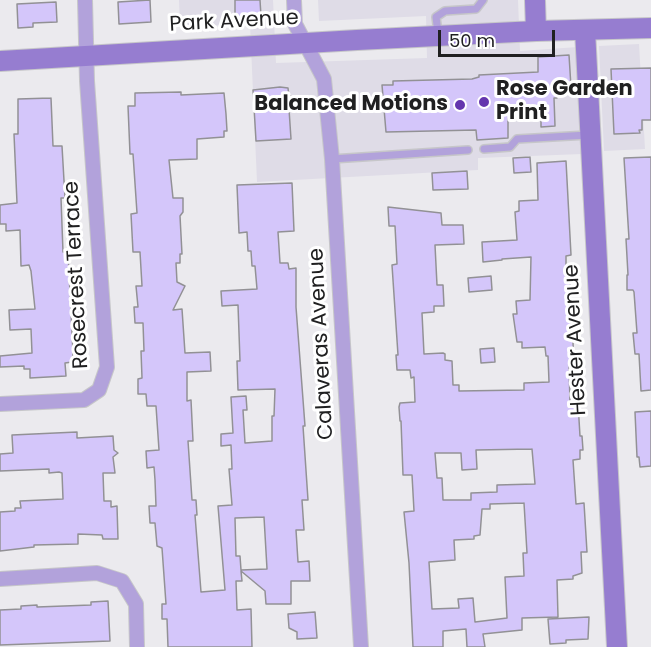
<!DOCTYPE html>
<html>
<head>
<meta charset="utf-8">
<style>
  body { margin:0 }
  #map { position:relative; width:651px; height:647px; overflow:hidden; background:#ebeaee; font-family:Poppins,sans-serif }
  canvas { display:block }
  .scale { position:absolute; left:438px; top:30px; width:117px; height:27px; box-sizing:border-box; border:3px solid #202021; border-top:0; padding-left:8px; font-size:18px; line-height:21px; white-space:nowrap; color:#202021; -webkit-text-stroke:4px #fff; paint-order:stroke }
</style>
</head>
<body>
<div id="map">
<canvas width="651" height="647"></canvas>
<div class="scale">50 m</div>
</div>
<script>
const c = document.querySelector('canvas').getContext('2d');
c.lineJoin = 'round';
function fill(path, color) { c.fillStyle = color; c.fill(path, 'evenodd'); }
const toPath = rows => new Path2D(rows.map(r => 'M' + r).join(''));
function strokePath(path, color, width, dash) { c.strokeStyle = color; c.lineWidth = width; c.lineCap = dash ? 'butt' : 'round'; c.setLineDash(dash || []); c.stroke(path); }
function write(font, color, halo, rows, align = 'center') {
  c.font = font + ' Poppins,sans-serif'; c.lineWidth = 6; c.setLineDash([]); c.textBaseline = 'middle'; c.strokeStyle = halo; c.fillStyle = color; for (const [text, x, y, turn = 0] of rows) {
    c.save(); c.translate(x, y); c.rotate((+turn || 0) * Math.PI / 180); c.textAlign = isNaN(turn) ? turn : align; if (halo) c.strokeText(text, 0, 0); c.fillText(text, 0, 0); c.restore();
  }
}
const built = toPath([
  [179,0,273,0,276,63,427,58,426,16,319,21,318,0,518,0,520,51,578,47,582,154,478,158,478,170,257,182,250,24,180,27],
  [639,44,645,149,604,151,599,46]
]);
const building = toPath([
  [150,0,151,22,119,24,118,2,150,0],
  [235,0,260,0,261,16,235,18,235,0],
  [56,2,57,22,33,23,33,27,18,28,17,4,56,2],
  [569,55,571,87,559,88,559,91,556,91,557,98,554,98,555,126,541,127,541,117,508,118,508,138,477,140,476,130,386,132,382,85,393,85,393,81,472,79,479,77,479,75,538,72,538,57,569,55],
  [651,68,651,120,642,120,642,130,639,130,640,133,614,134,611,69,651,68],
  [280,87,288,88,289,97,291,96,292,108,289,109,291,139,256,141,253,90,280,87],
  [181,92,181,95,224,93,226,114,227,131,224,131,224,137,197,139,197,159,169,160,173,198,183,198,183,212,180,216,182,254,180,254,180,263,176,263,177,282,185,286,173,310,182,309,185,353,210,352,211,371,187,372,187,401,191,400,193,441,188,441,192,500,196,500,197,515,195,515,201,592,225,590,218,506,232,505,229,469,232,469,231,445,221,446,221,434,233,433,231,397,246,396,247,410,243,410,245,443,272,441,272,416,274,416,275,389,238,390,237,361,240,361,238,305,222,306,221,291,257,289,255,266,252,266,251,251,248,251,247,232,239,233,237,185,292,183,294,231,278,232,280,263,288,263,289,269,296,268,296,307,305,426,303,426,308,500,302,500,304,530,296,530,298,562,309,561,310,581,291,581,291,604,266,604,265,591,241,571,242,581,236,581,237,610,251,609,252,647,168,647,167,619,162,619,162,604,166,604,162,548,157,546,155,523,150,523,149,506,156,506,155,480,154,467,147,468,146,451,159,450,156,406,147,406,146,394,138,394,138,379,142,378,141,351,144,351,143,323,135,323,134,307,138,307,136,286,142,286,140,252,133,252,131,214,137,213,133,154,130,154,128,106,135,106,135,93,181,92],
  [264,517,267,569,241,570,240,556,236,556,235,518,264,517],
  [51,98,53,146,62,146,65,198,61,198,63,252,68,252,73,353,72,362,65,363,66,376,30,378,30,369,24,369,24,366,0,367,0,356,32,353,31,329,10,330,9,310,35,309,31,271,29,265,21,266,20,230,6,231,6,224,0,224,0,205,17,203,14,134,18,134,18,99,51,98],
  [530,157,531,172,514,173,513,158,530,157],
  [651,157,651,390,641,391,639,354,635,354,633,333,637,333,634,292,633,290,627,290,627,275,628,275,626,239,629,239,624,158,651,157],
  [566,161,571,255,566,256,566,282,570,282,574,363,569,363,570,404,578,403,580,436,582,436,583,450,580,450,580,459,573,460,576,504,584,503,587,552,581,552,582,573,573,576,573,579,557,580,558,617,522,618,522,630,483,634,485,647,467,647,466,629,443,631,443,647,413,647,409,563,404,512,414,511,412,475,403,475,401,421,400,421,399,407,400,403,415,402,414,377,411,378,410,370,397,370,396,355,398,355,392,265,397,264,395,226,389,226,388,207,441,213,442,225,463,225,464,244,435,245,437,285,443,285,444,306,434,306,434,312,422,313,424,354,443,353,445,354,445,360,452,361,453,385,459,385,459,391,524,390,524,383,549,382,548,356,546,356,545,347,522,348,522,342,517,342,513,314,517,314,516,301,530,300,531,257,502,259,502,260,483,262,482,242,517,240,515,212,519,211,519,201,538,200,537,163,566,161],
  [532,449,535,484,497,485,497,492,471,493,471,500,443,500,442,478,437,478,435,453,461,453,462,470,477,469,476,450,532,449],
  [524,503,527,553,523,553,524,576,505,577,507,618,475,622,473,598,458,599,459,608,432,609,429,562,455,560,454,540,474,539,474,536,480,535,482,509,490,509,490,504,524,503],
  [467,171,468,189,433,190,432,173,467,171],
  [491,276,492,290,469,292,468,278,491,276],
  [494,348,495,362,481,363,480,349,494,348],
  [651,411,651,466,640,467,639,457,637,457,635,412,651,411],
  [77,432,77,438,113,436,114,450,118,453,113,457,115,473,103,473,104,501,111,501,111,507,117,506,118,539,103,539,102,535,78,534,78,544,34,545,34,547,0,551,0,512,15,511,15,508,21,508,20,501,63,499,62,473,59,472,49,473,49,469,0,471,0,454,13,453,12,435,77,432],
  [108,601,110,641,0,645,0,610,21,609,21,606,37,605,37,607,91,605,91,602,108,601],
  [315,612,317,638,297,639,297,632,289,628,288,614,315,612],
  [589,617,588,639,566,640,566,643,550,644,548,619,589,617]
]);
const lane = toPath([
  [438,33,436,17,445,11,476,9,483,0],
  [484,149,510,147,517,139,588,135],
  [332,159,468,150]
]);
const street = toPath([
  [294,0,295,24,324,79,332,159,361,647],
  [0,404,84,400,99,390,107,367,87,81,85,0],
  [0,579,97,573,122,581,136,604,137,647]
]);
const secondary = toPath([
  [535,0,536,31],
  [585,30,617,647],
  [0,61,357,40,536,31,651,28]
]);
const markers = [
  [484,102,6,"#6536ae"],
  [460,105,6,"#6536ae"]
];
const streetNames = [
  ["Park Avenue",234,22,-3],
  ["Rosecrest Terrace",77,275,-93],
  ["Hester Avenue",576,340,-93],
  ["Calaveras Avenue",322,344,-93]
];
const poiNames = [
  ["Rose Garden",496,90],
  ["Print",496,114],
  ["Balanced Motions",448,105,"right"]
];
fill(built, '#dfdce7');
fill(building, '#d4c6fa');
strokePath(building, '#929195', 1.5);
strokePath(lane, '#c6c6c9', 10);
strokePath(street, '#c6c6c9', 16);
strokePath(secondary, '#c6c6c9', 22);
strokePath(lane, '#b2a2db', 7);
strokePath(street, '#b2a2db', 14);
strokePath(secondary, '#967dd0', 20);
for (const [x, y, r, color] of markers) { const dot = new Path2D(); dot.arc(x, y, r, 0, 2 * Math.PI); c.fillStyle = color; c.fill(dot); strokePath(dot, '#fff', 2); }
write('21px', '#202021', '#fff', streetNames);
write('bold 21px', '#202021', '#fff', poiNames, 'left');
</script>
</body>
</html>
